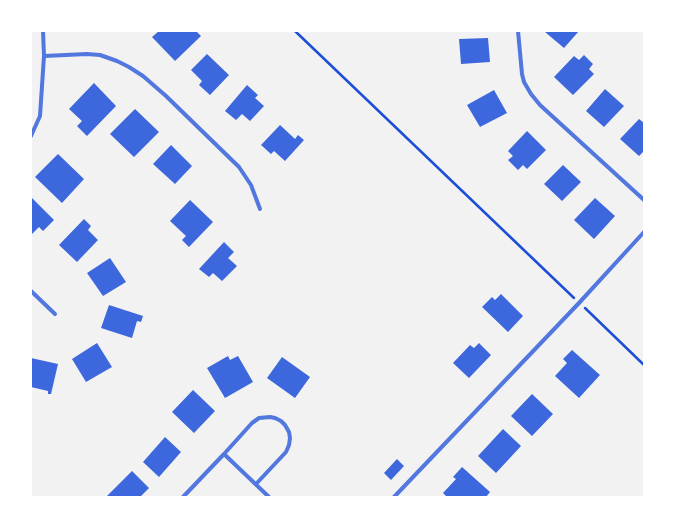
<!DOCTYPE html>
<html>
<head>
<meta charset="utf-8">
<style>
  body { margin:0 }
  #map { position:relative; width:675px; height:528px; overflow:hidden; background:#f2f2f2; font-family:"DM Sans",sans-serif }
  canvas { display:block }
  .frame { position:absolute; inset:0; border:32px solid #fff; pointer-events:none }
</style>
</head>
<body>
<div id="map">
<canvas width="675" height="528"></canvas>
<div class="frame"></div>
</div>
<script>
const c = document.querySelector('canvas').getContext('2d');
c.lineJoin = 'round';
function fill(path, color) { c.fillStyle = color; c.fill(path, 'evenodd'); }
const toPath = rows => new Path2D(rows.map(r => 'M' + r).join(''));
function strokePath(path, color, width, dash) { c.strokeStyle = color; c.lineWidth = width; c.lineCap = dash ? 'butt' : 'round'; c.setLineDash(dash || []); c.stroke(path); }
const building = toPath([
  [159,31,196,31,201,36,175,61,152,37],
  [546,31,579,31,564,48,545,32],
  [488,38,490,62,461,64,459,39],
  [207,54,229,75,210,95,199,85,202,81,191,70],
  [584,55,593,64,589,69,594,74,573,95,554,77,574,56,579,60],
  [94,83,116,106,87,136,77,126,82,121,69,109],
  [247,85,258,95,255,98,264,106,250,121,242,114,236,120,225,111],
  [605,89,624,106,604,127,586,111],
  [494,90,507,113,480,127,467,105],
  [135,109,159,132,134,157,110,134],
  [639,119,644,123,644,151,639,156,620,139],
  [280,125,295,139,298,135,304,140,285,161,274,151,271,154,261,145],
  [527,131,546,150,527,169,523,165,518,170,508,160,513,156,508,151],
  [171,145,192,166,175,184,153,164],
  [58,154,84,179,62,203,35,177],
  [563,165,581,182,562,201,544,184],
  [31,197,54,220,43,231,39,227,31,235],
  [595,198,615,216,594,239,574,220],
  [190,200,213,222,189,247,182,240,186,236,170,221],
  [84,219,91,226,88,230,98,240,77,262,59,245],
  [224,242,234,252,228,258,237,266,222,281,213,273,209,277,199,269],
  [110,258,126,282,103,296,87,273],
  [501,294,523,316,508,332,482,307,492,297,495,300],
  [109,305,143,316,141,322,137,321,132,338,101,328],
  [97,343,112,367,86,382,72,359],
  [479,343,491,355,469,378,453,363,470,345,474,348],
  [572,350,600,375,579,398,555,376,567,363,563,359],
  [228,356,230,360,238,356,253,382,225,398,207,368],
  [282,357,310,377,295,398,267,378],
  [31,358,58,364,51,394,48,394,48,391,31,387],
  [193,390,215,411,194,433,172,412],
  [532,394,553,414,532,436,511,416],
  [503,429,521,446,496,473,478,456],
  [165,437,181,452,159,477,143,462],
  [397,459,404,466,391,480,384,473],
  [462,467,490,492,486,497,479,497,478,496,477,497,447,497,443,493,456,479,453,477],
  [132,471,149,488,140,497,106,497]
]);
const path = toPath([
  [295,31,574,298],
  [585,308,644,365]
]);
const minor = toPath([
  [518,31,522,74,524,82,531,94,540,105,644,200],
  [44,56,87,54,100,55,117,61,129,67,143,76,166,96,239,167,251,185,260,209],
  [31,136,40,116,44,56,43,31],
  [31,291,55,314],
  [224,454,252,423,259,418,270,417,275,418,281,421,285,425,289,432,290,438,289,445,286,452,256,484],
  [183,497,224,454,269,497],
  [394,497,579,303,644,232]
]);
fill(building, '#3d67dc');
strokePath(path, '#1d4ed8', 2.5);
strokePath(minor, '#5277de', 4);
</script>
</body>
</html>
